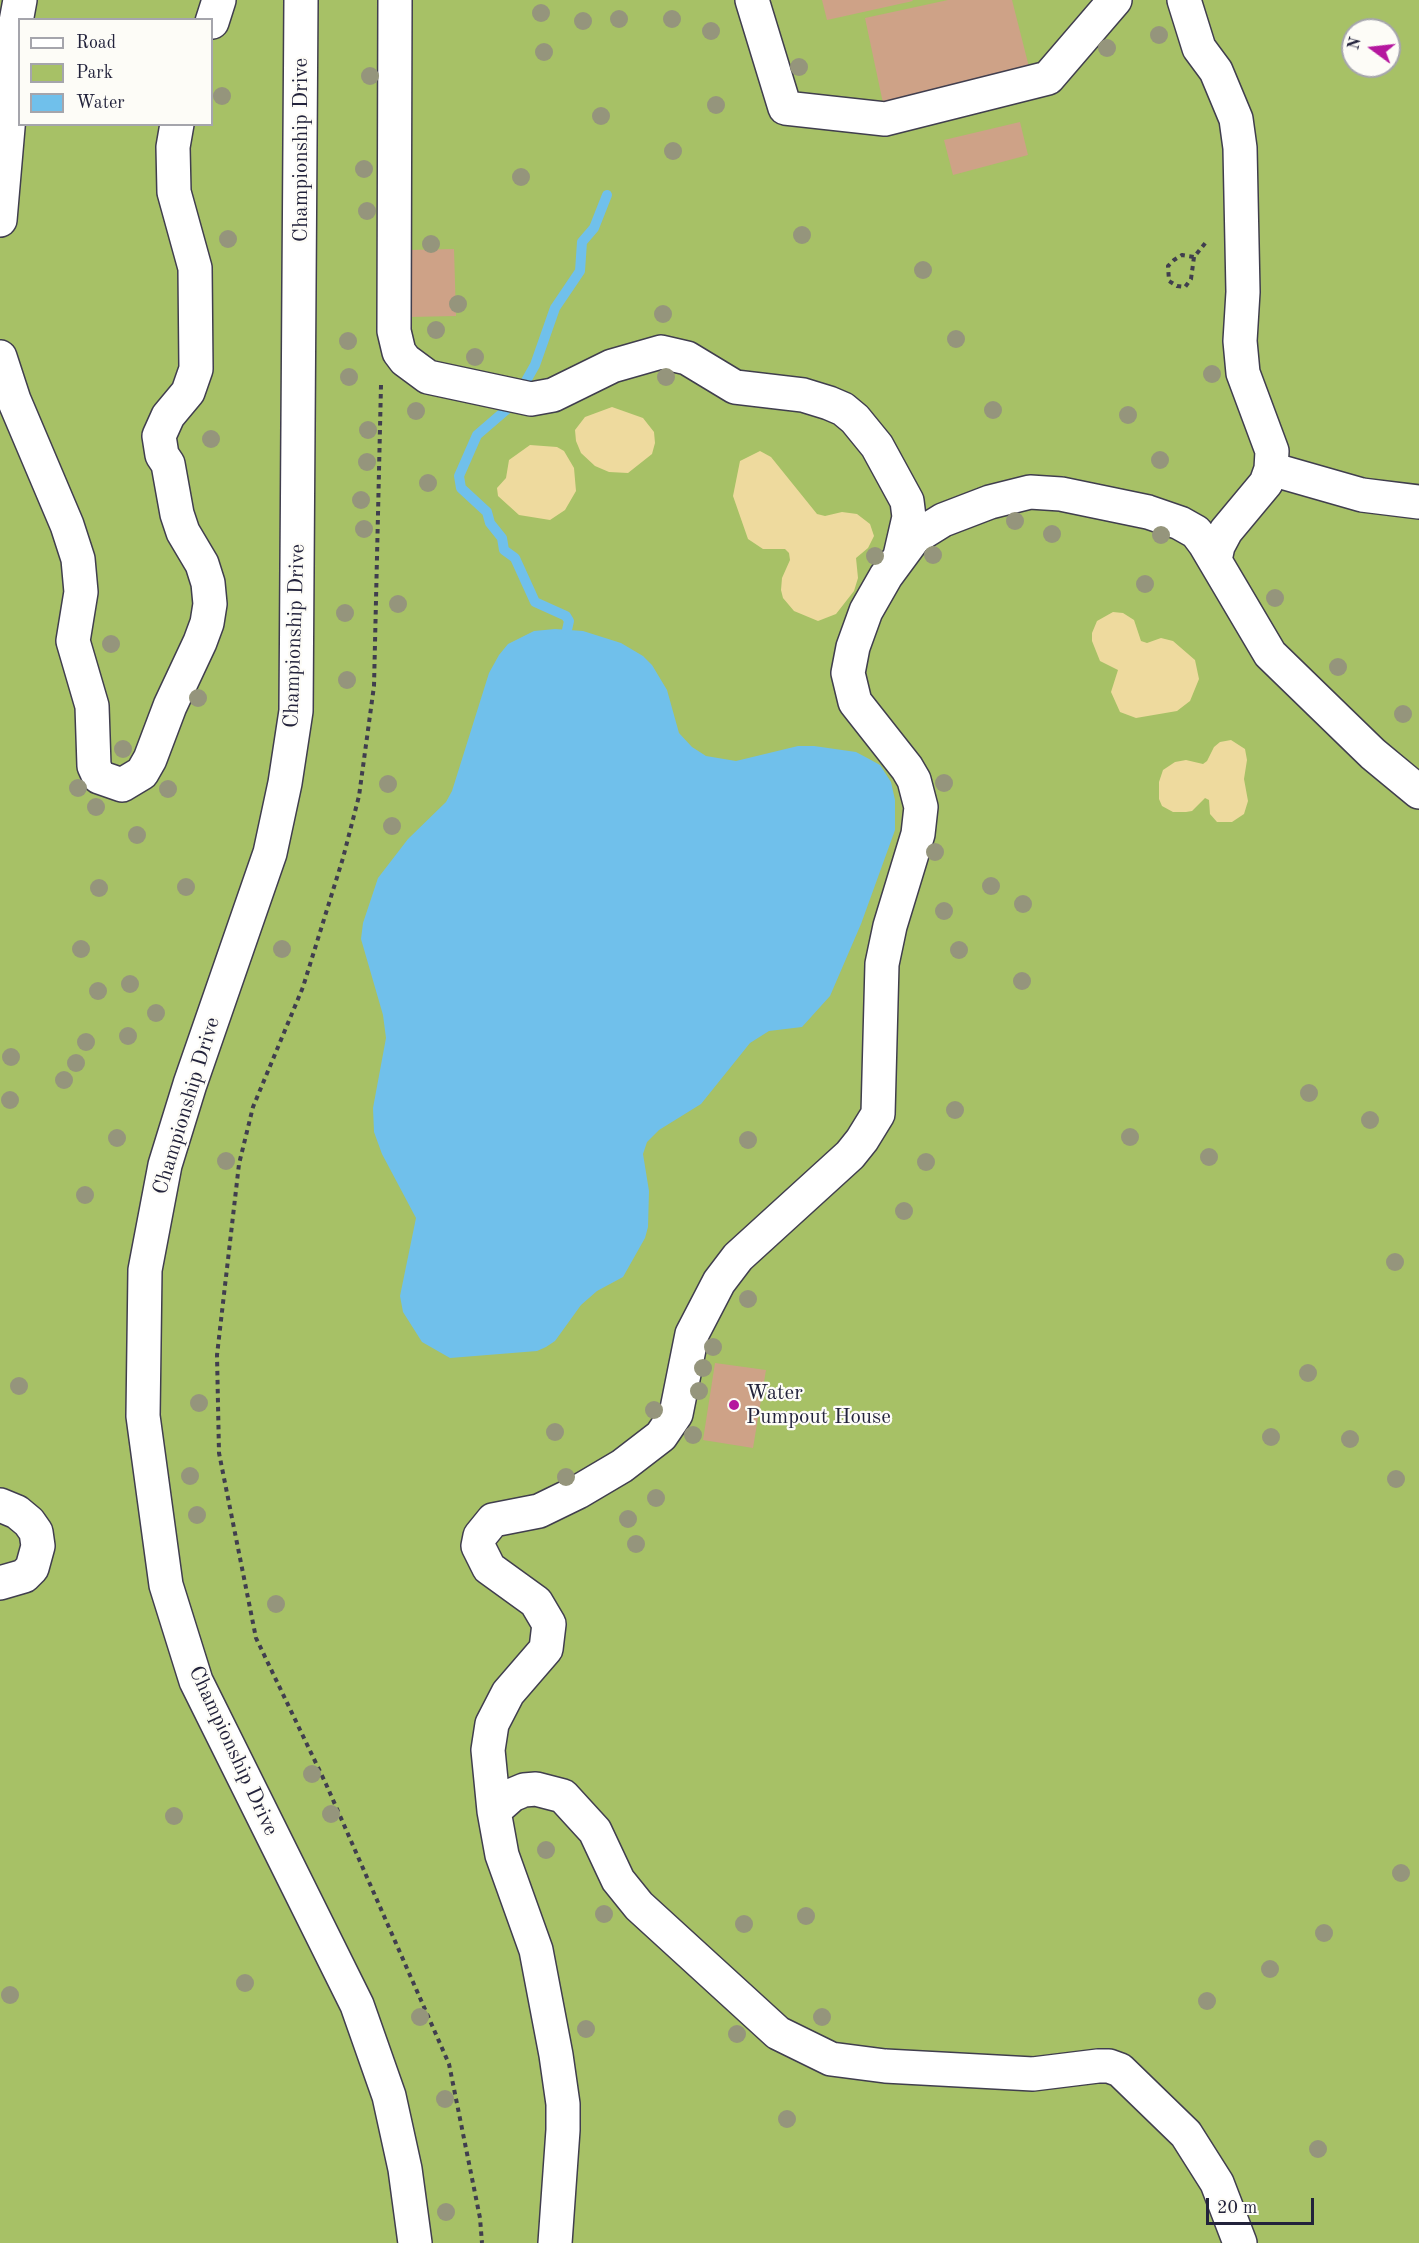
<!DOCTYPE html>
<html>
<head>
<meta charset="utf-8">
<style>
  body { margin:0 }
  #map { position:relative; width:1419px; height:2243px; overflow:hidden; background:#e9deba; font-family:"Old Standard TT",serif }
  canvas { display:block }
  .legend { position:absolute; left:18px; top:18px; width:195px; height:108px; box-sizing:border-box; background:#fdfcf7; border:2px solid #a5a5ac; margin:0; padding:8px 10px; list-style:none; font-size:18px; color:#22223b }
  .legend li { display:flex; align-items:center; gap:12px; height:30px }
  .legend b { width:30px; border:2px solid #a5a5ac }
  .north { position:absolute; left:1341px; top:18px; width:60px; height:60px; box-sizing:border-box; background:#fdfcf7; border:2px solid #a5a5ac; border-radius:50%; rotate:285deg; font-size:16px; font-weight:700; line-height:24px; text-align:center; color:#22223b }
  .north::after { content:''; display:block; margin:auto; width:21px; height:27px; background:#b5179e; clip-path:polygon(50% 0,100% 100%,50% 72%,0 100%) }
  .scale { position:absolute; left:1206px; top:2198px; width:108px; height:27px; box-sizing:border-box; border:3px solid #22223b; border-top:0; padding-left:8px; font-size:18px; line-height:21px; white-space:nowrap; color:#22223b; -webkit-text-stroke:4px #fdfcf7; paint-order:stroke }
</style>
</head>
<body>
<div id="map">
<canvas width="1419" height="2243"></canvas>
<ul class="legend">
<li><b style="height:8px;background:#fff"></b>Road</li>
<li><b style="height:16px;background:#a7c166"></b>Park</li>
<li><b style="height:16px;background:#70c0eb"></b>Water</li>
</ul>
<div class="north">N</div>
<div class="scale">20 m</div>
</div>
<script>
const c = document.querySelector('canvas').getContext('2d');
c.lineJoin = 'round';
function fill(path, color) { c.fillStyle = color; c.fill(path, 'evenodd'); }
const toPath = rows => new Path2D(rows.map(r => 'M' + r).join(''));
function strokePath(path, color, width, dash) { c.strokeStyle = color; c.lineWidth = width; c.lineCap = dash ? 'butt' : 'round'; c.setLineDash(dash || []); c.stroke(path); }
function write(font, color, halo, rows, align = 'center') {
  c.font = font + ' "Old Standard TT",serif'; c.lineWidth = 4.5; c.setLineDash([]); c.textBaseline = 'middle'; c.strokeStyle = halo; c.fillStyle = color; for (const [text, x, y, turn = 0] of rows) {
    c.save(); c.translate(x, y); c.rotate((+turn || 0) * Math.PI / 180); c.textAlign = isNaN(turn) ? turn : align; if (halo) c.strokeText(text, 0, 0); c.fillText(text, 0, 0); c.restore();
  }
}
const green = toPath([
  [0,0,1419,0,1419,2243,0,2243],
  [20,20,212,20,212,124,20,124],
  [1353,30,1389,30,1389,66,1353,66]
]);
const sand = toPath([
  [612,407,643,418,654,432,655,443,652,454,628,473,609,472,595,466,581,453,576,441,575,430,585,417],
  [530,445,557,447,564,451,574,468,576,491,565,510,550,520,519,515,498,496,497,488,506,478,509,460],
  [760,451,771,457,817,514,825,516,842,512,857,514,870,524,874,536,868,548,856,558,858,578,854,591,836,614,818,621,794,611,783,598,781,590,782,578,790,560,789,553,785,549,763,549,748,539,733,496,740,461],
  [1113,612,1123,613,1134,620,1141,641,1147,643,1161,638,1173,641,1195,660,1199,679,1190,701,1177,711,1136,718,1120,712,1111,692,1118,670,1100,661,1092,641,1092,633,1097,621],
  [1231,740,1245,749,1247,760,1244,779,1248,801,1244,814,1232,822,1217,822,1210,814,1209,800,1205,798,1192,811,1186,812,1173,812,1162,806,1159,799,1159,782,1163,770,1175,762,1186,760,1203,764,1207,761,1214,747,1220,742]
]);
const water = toPath([
  [555,629,583,631,621,643,643,656,652,665,667,690,679,733,692,747,706,756,736,761,798,746,814,746,856,752,871,760,880,765,891,782,895,800,895,830,861,924,830,996,802,1027,769,1031,750,1043,701,1104,659,1130,647,1142,643,1154,649,1191,648,1227,645,1238,623,1277,597,1291,581,1305,555,1341,546,1347,537,1351,450,1358,422,1342,403,1312,400,1296,416,1218,382,1154,374,1132,373,1108,386,1038,383,1015,361,939,363,923,378,878,408,839,446,802,452,791,489,673,499,655,508,644,534,631]
]);
const stream = toPath([
  [567,630,569,621,566,616,535,602,515,558,504,550,502,538,490,523,487,512,461,488,459,476,477,435,513,404,535,365,555,308,580,271,582,242,594,228,607,195]
]);
const building = toPath([
  [822,0,912,0,913,1,827,20],
  [948,0,1012,0,1029,67,883,103,865,18],
  [1020,122,1028,155,953,175,944,140],
  [454,249,456,316,409,317,408,250],
  [715,1363,766,1370,753,1448,703,1440]
]);
const path = toPath([
  [1194,257,1191,279,1185,287,1177,286,1169,281,1168,266,1174,260,1182,255,1194,257,1207,241],
  [381,385,374,686,359,796,343,858,303,987,253,1107,239,1164,217,1355,219,1453,256,1638,326,1784,449,2064,480,2218,482,2243]
]);
const minor = toPath([
  [301,0,296,711,285,783,270,853,190,1084,165,1165,145,1270,143,1416,166,1585,196,1681,357,2005,389,2096,405,2169,415,2243],
  [395,0,394,331,399,352,405,360,428,377,531,399,553,395,612,366,661,352,687,358,735,387,803,395,829,403,843,409,855,419,877,446,907,501,909,517,900,556],
  [752,0,785,108,885,119,1048,78,1115,0],
  [1184,0,1199,48,1216,71,1236,119,1240,148,1243,292,1240,341,1243,373,1272,451,1271,469,1362,495,1419,502],
  [212,22,219,0],
  [0,220,9,116,11,49,20,0],
  [0,357,14,400,67,525,78,559,81,592,73,641,92,706,94,766,99,777,122,785,142,773,150,759,170,706,200,642,207,623,210,604,208,583,202,564,183,532,177,514,168,464,162,455,159,436,168,416,188,392,196,369,195,268,174,192,173,147,177,124],
  [1215,560,1218,546,1226,531,1266,483,1271,469],
  [0,1505,17,1512,29,1522,36,1532,38,1546,32,1568,24,1576,0,1583],
  [494,1811,502,1855,536,1950,556,2055,563,2104,563,2130,555,2243],
  [1240,2243,1217,2183,1186,2134,1120,2070,1109,2066,1098,2066,1033,2074,885,2066,831,2059,778,2033,639,1906,618,1880,595,1831,563,1796,536,1789,524,1790,512,1795,494,1811,488,1750,492,1724,508,1693,546,1649,549,1624,536,1602,489,1568,478,1546,480,1536,493,1520,539,1511,578,1492,622,1466,661,1436,676,1414,692,1334,719,1282,738,1257,850,1155,862,1140,878,1114,882,964,890,926,918,834,921,807,914,780,907,768,855,702,848,673,853,647,866,611,886,576,914,538,943,520,990,502,1030,492,1061,494,1148,512,1180,523,1196,532,1205,544,1270,654,1373,754,1419,792]
]);
const trees = [
  [541,13],
  [619,19],
  [672,19],
  [583,21],
  [711,31],
  [1159,35],
  [1107,48],
  [544,52],
  [799,67],
  [370,76],
  [222,96],
  [716,105],
  [601,116],
  [673,151],
  [364,169],
  [521,177],
  [367,211],
  [802,235],
  [228,239],
  [431,244],
  [923,270],
  [458,304],
  [663,314],
  [436,330],
  [956,339],
  [348,341],
  [475,357],
  [1212,374],
  [349,377],
  [666,377],
  [993,410],
  [416,411],
  [1128,415],
  [368,430],
  [211,439],
  [1160,460],
  [367,462],
  [428,483],
  [361,500],
  [1015,521],
  [364,529],
  [1052,534],
  [1161,535],
  [933,555],
  [875,556],
  [1145,584],
  [1275,598],
  [398,604],
  [345,613],
  [111,644],
  [1338,667],
  [347,680],
  [198,698],
  [1403,714],
  [123,749],
  [944,783],
  [388,784],
  [78,788],
  [168,789],
  [96,807],
  [392,826],
  [137,835],
  [935,852],
  [991,886],
  [186,887],
  [99,888],
  [1023,904],
  [944,911],
  [81,949],
  [282,949],
  [959,950],
  [1022,981],
  [130,984],
  [98,991],
  [156,1013],
  [128,1036],
  [86,1042],
  [11,1057],
  [76,1063],
  [64,1080],
  [1309,1093],
  [10,1100],
  [955,1110],
  [1370,1120],
  [1130,1137],
  [117,1138],
  [748,1140],
  [1209,1157],
  [226,1161],
  [926,1162],
  [85,1195],
  [904,1211],
  [1395,1262],
  [748,1299],
  [713,1347],
  [703,1368],
  [1308,1373],
  [19,1386],
  [699,1391],
  [199,1403],
  [654,1410],
  [555,1432],
  [693,1435],
  [1271,1437],
  [1350,1439],
  [190,1476],
  [566,1477],
  [1396,1479],
  [656,1498],
  [197,1515],
  [628,1519],
  [636,1544],
  [276,1604],
  [312,1774],
  [331,1814],
  [174,1816],
  [546,1850],
  [1401,1873],
  [604,1914],
  [806,1916],
  [744,1924],
  [1324,1933],
  [1270,1969],
  [245,1983],
  [10,1995],
  [1207,2001],
  [420,2017],
  [822,2017],
  [586,2029],
  [737,2034],
  [445,2099],
  [787,2119],
  [1318,2149],
  [446,2212]
];
const markers = [
  [734,1405,6,"#b5179e"]
];
const streetNames = [
  ["Championship Drive",301,150,-90],
  ["Championship Drive",295,636,-88],
  ["Championship Drive",187,1106,-73],
  ["Championship Drive",233,1751,65]
];
const poiNames = [
  ["Water",746,1393],
  ["Pumpout House",746,1417]
];
fill(green, '#a7c166');
fill(sand, '#eeda9e');
fill(water, '#70c0eb');
strokePath(stream, '#70c0eb', 10);
fill(building, '#cea287');
strokePath(minor, '#403e4e', 36);
strokePath(path, '#403e4e', 4, [4.5, 4.5]);
strokePath(minor, '#fff', 33);
c.fillStyle = '#95957c';
for (const [x, y] of trees) { c.beginPath(); c.arc(x, y, 9, 0, 2 * Math.PI); c.fill(); }
for (const [x, y, r, color] of markers) { const dot = new Path2D(); dot.arc(x, y, r, 0, 2 * Math.PI); c.fillStyle = color; c.fill(dot); strokePath(dot, '#fdfcf7', 2); }
write('21px', '#22223b', '#fdfcf7', streetNames);
write('21px', '#22223b', '#fdfcf7', poiNames, 'left');
</script>
</body>
</html>
